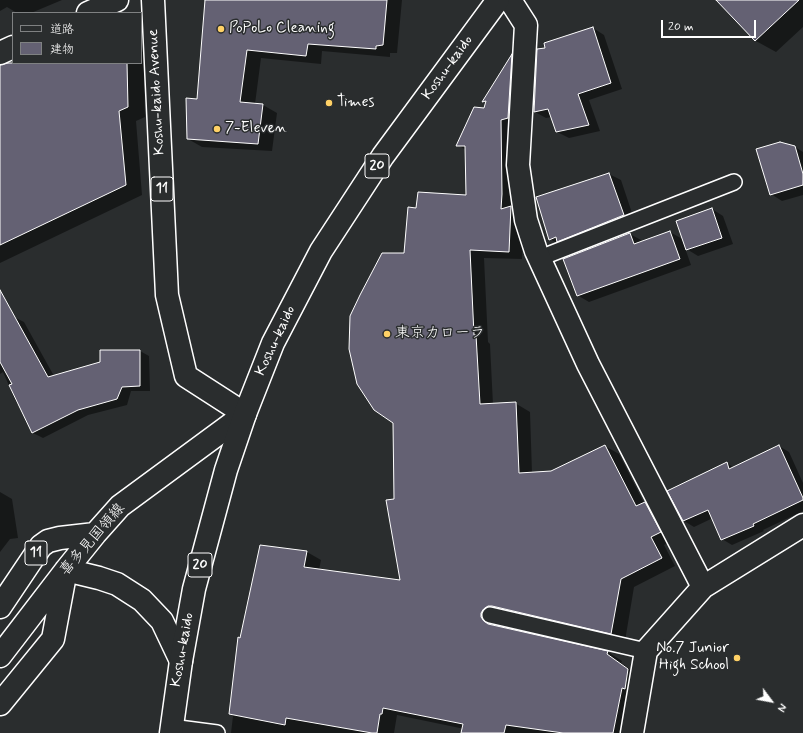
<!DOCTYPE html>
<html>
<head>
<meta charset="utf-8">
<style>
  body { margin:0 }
  #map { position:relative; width:803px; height:733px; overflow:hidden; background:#2a2d2e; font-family:Mynerve,"Klee One",sans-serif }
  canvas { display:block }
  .legend { position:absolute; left:12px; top:12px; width:130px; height:52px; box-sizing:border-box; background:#2a2d2e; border:1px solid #7f8182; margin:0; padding:5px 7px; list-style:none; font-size:12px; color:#fff }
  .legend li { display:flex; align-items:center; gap:8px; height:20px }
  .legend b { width:20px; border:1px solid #7f8182 }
  .north { position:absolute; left:751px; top:681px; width:40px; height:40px; -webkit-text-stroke:3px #2a2d2e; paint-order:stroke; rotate:122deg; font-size:11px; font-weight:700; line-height:16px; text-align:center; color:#fff }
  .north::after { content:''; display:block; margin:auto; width:14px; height:18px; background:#fff; clip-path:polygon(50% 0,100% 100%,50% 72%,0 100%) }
  .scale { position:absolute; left:661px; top:20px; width:95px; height:18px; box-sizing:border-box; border:2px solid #fff; border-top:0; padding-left:5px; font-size:12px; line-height:14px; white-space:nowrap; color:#fff; -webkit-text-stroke:3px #2a2d2e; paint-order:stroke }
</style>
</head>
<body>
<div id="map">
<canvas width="803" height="733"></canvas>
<ul class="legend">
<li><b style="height:5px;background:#2a2d2e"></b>道路</li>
<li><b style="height:11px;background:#646173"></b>建物</li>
</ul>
<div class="north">N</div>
<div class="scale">20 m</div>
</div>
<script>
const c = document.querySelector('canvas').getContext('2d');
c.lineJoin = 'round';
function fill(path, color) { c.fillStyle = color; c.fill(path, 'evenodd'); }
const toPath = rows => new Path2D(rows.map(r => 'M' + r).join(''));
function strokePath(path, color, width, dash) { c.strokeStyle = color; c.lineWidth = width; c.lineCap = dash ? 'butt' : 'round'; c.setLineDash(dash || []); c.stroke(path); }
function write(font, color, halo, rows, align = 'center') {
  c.font = font + ' Mynerve,"Klee One",sans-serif'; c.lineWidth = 3; c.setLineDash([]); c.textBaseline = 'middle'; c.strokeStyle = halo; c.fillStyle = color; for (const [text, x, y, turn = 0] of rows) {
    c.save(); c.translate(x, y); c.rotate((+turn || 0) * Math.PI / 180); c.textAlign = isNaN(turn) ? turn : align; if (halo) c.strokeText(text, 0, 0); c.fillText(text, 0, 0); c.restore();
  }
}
const shadow = toPath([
  [0,0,62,0,31,13,17,13,7,7,0,11],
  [206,0,402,0,397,53,390,53,390,57,322,51,321,64,261,58,255,104,263,105,277,113,272,151,202,147,188,139,198,100],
  [718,0,803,0,803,27,776,52,756,41],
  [141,26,143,27,145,117,136,121,142,195,0,263,0,67,13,62,13,63,141,63],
  [593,28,604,35,622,89,589,100,600,131,569,138,557,132,552,117,546,118,535,112,546,49],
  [512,55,526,63,524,215,522,259,484,258,488,342,490,344,493,405,515,403,530,412,532,473,551,472,605,446,619,454,644,503,645,503,659,511,674,540,664,545,675,566,634,587,625,641,495,621,495,627,608,652,622,661,621,663,642,678,630,733,484,733,397,715,394,733,231,733,233,716,230,714,240,639,261,546,307,552,321,560,319,570,402,581,395,500,405,254,417,210,467,196,466,150,458,145,484,109,486,103,483,101],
  [795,147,803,152,803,195,782,201,771,194],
  [609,174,621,180,635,222,562,246,550,239],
  [712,209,723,216,733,244,698,256,685,248,691,265,589,302,577,295,630,234,641,240,642,242,670,232,684,240],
  [14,317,24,322,54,376,140,351,149,356,150,391,131,391,127,405,88,415,43,438,33,433,20,406,17,404,3,372,0,374,0,325],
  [779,446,789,452,803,483,803,511,763,530,764,531,732,545,722,539,713,518,694,527,684,521,669,491,727,463,734,468],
  [0,492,12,499,18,538,10,539,0,552]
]);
const building = toPath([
  [205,0,387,0,383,45,376,46,376,49,308,44,306,56,247,50,240,102,263,104,258,144,187,139,186,98,197,99,205,0],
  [716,0,799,0,755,41,716,0],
  [593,27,611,83,578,94,589,125,556,132,548,109,534,112,537,49,545,48,544,43,593,27],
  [512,54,508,118,501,120,502,194,501,209,511,206,509,252,470,250,474,335,476,335,480,404,516,402,519,473,551,471,605,445,636,506,645,502,661,532,651,537,662,558,621,579,611,634,492,606,488,606,484,609,481,613,481,617,484,621,488,624,608,651,607,654,628,669,625,689,622,688,613,733,563,733,506,725,504,733,461,733,463,724,383,708,382,714,380,714,377,733,372,733,286,718,285,725,229,714,238,637,240,638,260,545,307,551,304,567,400,580,386,500,394,499,393,423,374,410,357,384,349,349,350,316,360,295,382,253,404,253,408,207,416,208,418,192,466,195,465,146,456,146,474,107,484,108,486,101,482,102,512,54],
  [8,63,127,63,128,107,119,111,126,185,0,245,0,65,8,63],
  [780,142,795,146,803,174,803,185,770,195,756,149,780,142],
  [609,173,624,215,557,242,556,237,549,240,536,197,609,173],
  [712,208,722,238,686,250,676,221,712,208],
  [670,231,680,259,577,296,563,259,630,233,634,244,670,231],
  [0,290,48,377,100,362,100,350,140,350,140,386,122,387,117,399,78,410,32,433,9,385,12,384,0,362,0,290],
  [779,445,803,498,803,500,753,524,754,526,721,540,708,510,683,521,667,491,727,462,729,469,779,445]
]);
const service = toPath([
  [540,258,734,182],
  [490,615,646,651],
  [171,727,217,733]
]);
const minor = toPath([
  [510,0,526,25,518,165,526,220,536,251,588,364,703,587],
  [88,13,117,0],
  [0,53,13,47],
  [632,733,646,651,703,587,803,525]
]);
const primary = toPath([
  [66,570,99,578,117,584,142,600,162,621,181,661],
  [0,607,41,546,48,541,60,538,95,534],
  [0,656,66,570,95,534,120,506,245,414,186,376,167,295,153,0],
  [0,704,53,639,65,575]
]);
const trunk = toPath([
  [171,733,181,661,194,589,226,470,245,414,273,343,321,251,383,156,498,0]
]);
const markers = [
  [221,29,4,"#ffd166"],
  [329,103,4,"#ffd166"],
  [217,129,4,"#ffd166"],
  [387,334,4,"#ffd166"],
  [737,658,4,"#ffd166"]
];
const shields = [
  [377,166,24],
  [162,189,22],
  [36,553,22],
  [200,565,24]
];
const shieldNames = [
  ["20",377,166],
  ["11",162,189],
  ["11",36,553],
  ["20",200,565]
];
const poiNames = [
  ["PoPoLo Cleaning",229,29],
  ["Times",337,103],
  ["7-Eleven",225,129],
  ["東京カローラ",395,334],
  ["No.7 Junior",729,649,"right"],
  ["High School",729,666,"right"]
];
const streetNames = [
  ["Koshu-kaido",448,68,-54],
  ["Koshu-kaido Avenue",157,92,-93],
  ["Koshu-kaido",276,341,-65],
  ["喜多見国領線",93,540,-49],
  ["Koshu-kaido",183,650,-80]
];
fill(shadow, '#0007');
fill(building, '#646173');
strokePath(building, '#fff', 1);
strokePath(service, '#fff', 18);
strokePath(minor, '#fff', 25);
strokePath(primary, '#fff', 25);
strokePath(trunk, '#fff', 25);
strokePath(service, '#2a2d2e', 15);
strokePath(minor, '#2a2d2e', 22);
strokePath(primary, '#2a2d2e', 22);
strokePath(trunk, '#2a2d2e', 22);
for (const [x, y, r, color] of markers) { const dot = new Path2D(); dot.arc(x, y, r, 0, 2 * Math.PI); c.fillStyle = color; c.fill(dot); strokePath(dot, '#2a2d2e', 1.5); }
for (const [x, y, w] of shields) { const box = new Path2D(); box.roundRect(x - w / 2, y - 12, w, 24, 3); c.fillStyle = '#2a2d2e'; c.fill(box); strokePath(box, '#fff', 1); }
write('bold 14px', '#fff', null, shieldNames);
write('15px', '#fff', '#2a2d2e', poiNames, 'left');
write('15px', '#fff', '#2a2d2e', streetNames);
</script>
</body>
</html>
